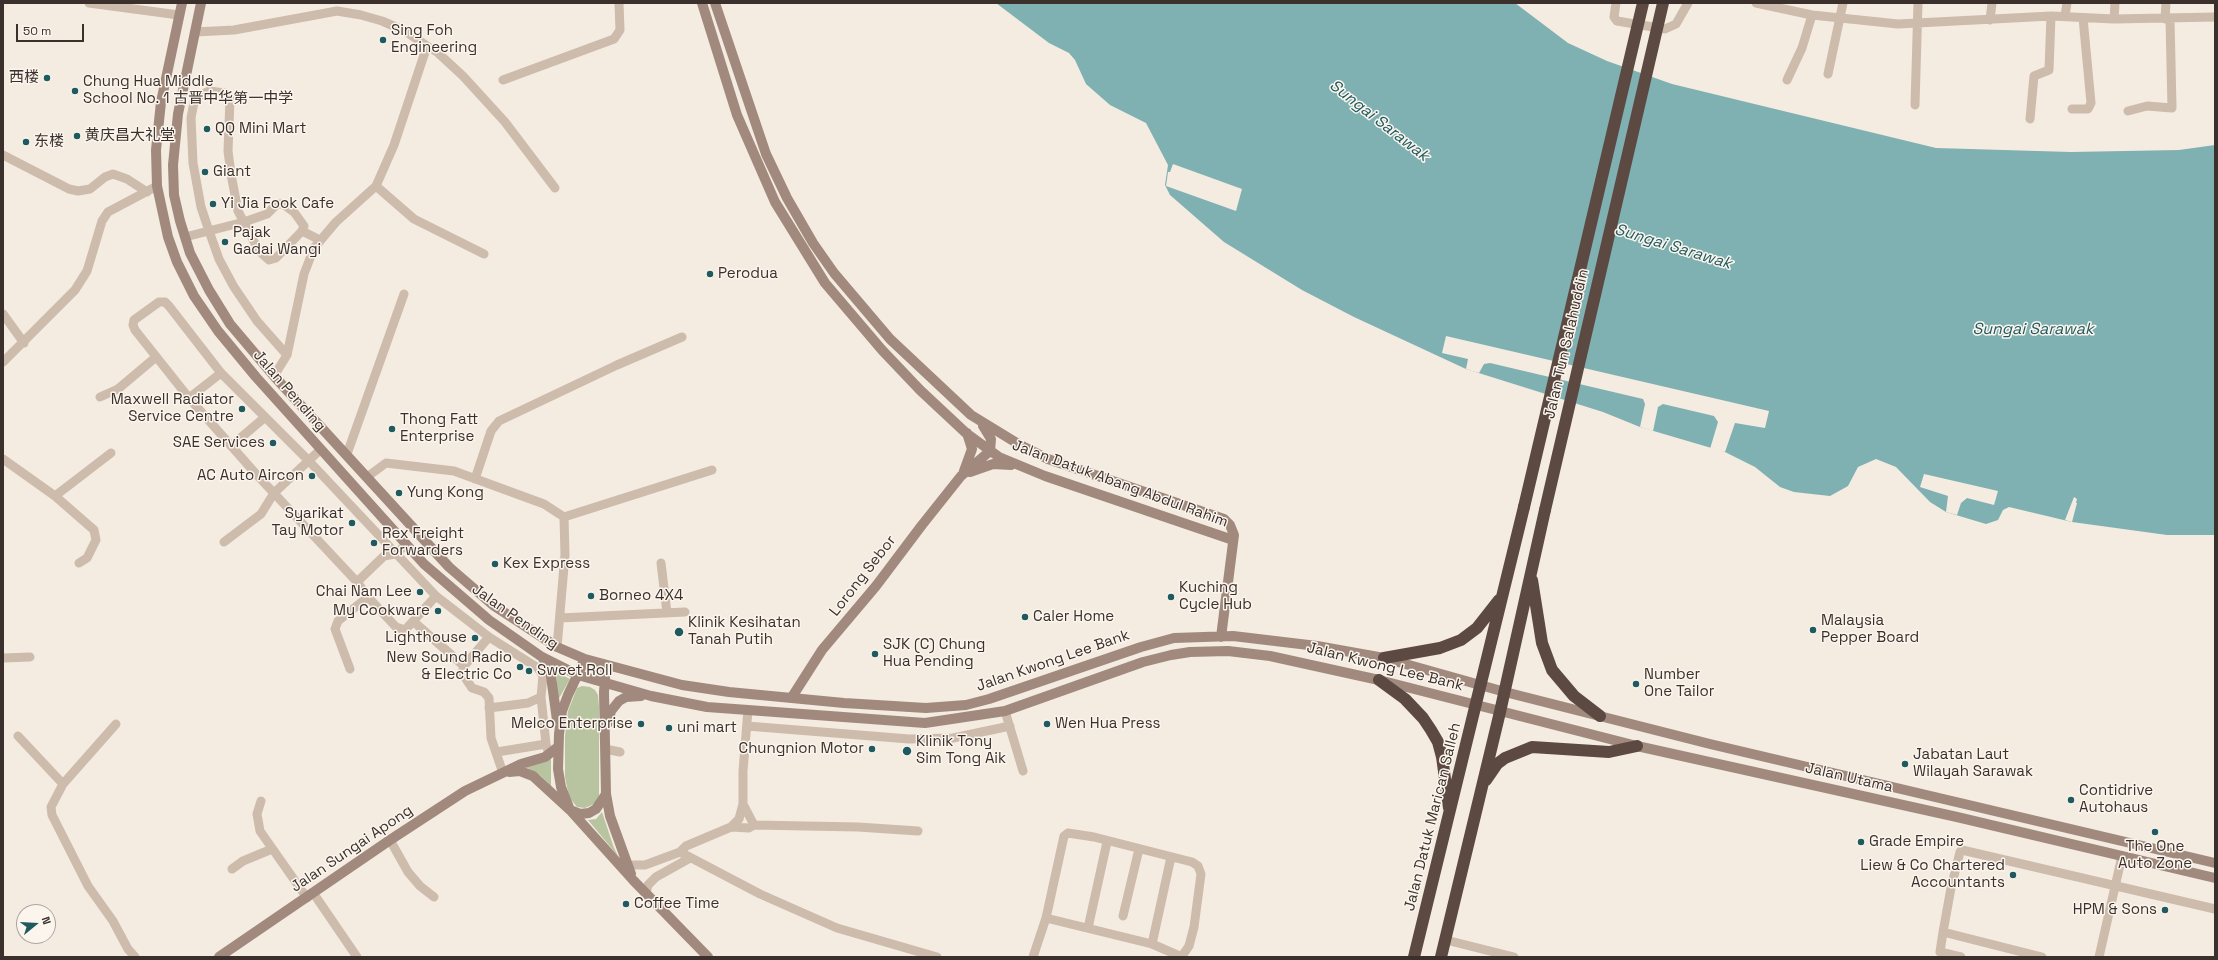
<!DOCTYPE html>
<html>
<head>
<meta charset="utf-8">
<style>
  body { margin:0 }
  #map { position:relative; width:2218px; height:960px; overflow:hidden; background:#f4ebe1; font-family:"Space Grotesk",sans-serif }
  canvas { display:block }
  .frame { position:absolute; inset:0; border:4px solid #3b302b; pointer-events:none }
  .north { position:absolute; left:16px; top:904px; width:40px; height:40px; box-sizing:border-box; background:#fbf5ee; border:1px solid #aea6a0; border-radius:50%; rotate:72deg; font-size:11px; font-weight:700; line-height:16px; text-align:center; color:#3b302b }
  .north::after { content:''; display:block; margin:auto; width:14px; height:18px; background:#1f5a5e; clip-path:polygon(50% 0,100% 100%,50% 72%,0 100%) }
  .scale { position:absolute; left:16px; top:24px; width:68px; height:18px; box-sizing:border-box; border:2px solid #3b302b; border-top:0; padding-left:5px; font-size:12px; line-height:14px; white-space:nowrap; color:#3b302b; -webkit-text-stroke:3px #fbf5ee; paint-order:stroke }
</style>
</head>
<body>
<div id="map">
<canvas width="2218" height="960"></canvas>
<div class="frame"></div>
<div class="north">N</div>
<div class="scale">50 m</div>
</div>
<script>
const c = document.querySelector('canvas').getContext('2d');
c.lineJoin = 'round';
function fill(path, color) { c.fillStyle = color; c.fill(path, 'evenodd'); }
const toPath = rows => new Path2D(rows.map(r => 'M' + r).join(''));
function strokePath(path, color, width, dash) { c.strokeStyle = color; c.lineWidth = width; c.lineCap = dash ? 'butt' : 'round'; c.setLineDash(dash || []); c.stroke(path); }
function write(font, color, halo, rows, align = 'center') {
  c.font = font + ' "Space Grotesk","Noto Sans SC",sans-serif'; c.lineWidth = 3; c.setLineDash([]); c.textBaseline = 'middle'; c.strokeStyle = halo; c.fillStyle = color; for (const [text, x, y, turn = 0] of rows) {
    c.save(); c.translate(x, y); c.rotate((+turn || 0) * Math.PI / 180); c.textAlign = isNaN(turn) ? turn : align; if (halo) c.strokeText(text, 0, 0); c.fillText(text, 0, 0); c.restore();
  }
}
const green = toPath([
  [556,672,570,679,558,700],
  [582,686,590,687,595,690,598,695,599,707,599,797,594,804,585,808,577,807,569,797,565,777,565,736,568,711,577,688],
  [551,758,551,786,541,776,524,766],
  [602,812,614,848,618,856,588,820,596,819]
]);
const water = toPath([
  [996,3,1515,3,1568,43,1607,61,1672,84,1936,148,2071,152,2179,150,2215,145,2215,535,2167,535,2072,522,2009,507,2003,510,1998,520,1986,524,1946,512,1930,502,1896,467,1876,459,1858,467,1848,486,1830,496,1794,492,1780,487,1755,467,1725,452,1640,427,1603,412,1466,369,1354,317,1302,290,1224,242,1170,195,1165,185,1168,165,1146,123,1110,105,1086,84,1075,60,1069,53,1049,43]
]);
const pier = toPath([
  [1173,164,1242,189,1236,211,1166,186,1168,172,1170,172],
  [1446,336,1769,411,1765,428,1735,423,1725,452,1710,449,1718,422,1714,416,1663,404,1658,407,1653,431,1640,427,1645,404,1643,399,1490,363,1484,364,1479,373,1472,371,1466,369,1468,359,1442,353],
  [1924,474,1998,491,1994,505,1967,498,1961,503,1957,515,1946,512,1948,496,1920,487],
  [2074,497,2077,499,2076,503,2077,503,2072,522,2065,520]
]);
const street = toPath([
  [89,3,179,15],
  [1616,3,1614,17,1617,21,1665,29,1676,24,1688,3],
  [1756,3,1812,15,1898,24,2051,16,2114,19,2215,17],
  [2065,16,2067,3],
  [2114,19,2115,3],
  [2165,19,2166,3],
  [1990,20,1992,3],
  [195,32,234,30,337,11,361,15,382,21,405,31,427,46],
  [1828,74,1843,3],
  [503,80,614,39,620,30,619,3],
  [1787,80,1802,48,1812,15],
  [1915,105,1918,3],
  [2072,109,2088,109,2091,103,2083,18],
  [2128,111,2147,106,2172,108,2170,19],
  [2030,119,2034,76,2049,70,2051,16],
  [3,155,69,189,78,191,90,189,105,177,113,174,127,179,147,192],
  [376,186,414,219,484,254],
  [185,237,244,222,267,214,277,204,283,204,294,212,304,226,302,231],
  [3,314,24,343],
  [287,355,257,321,234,287,219,259,209,231,201,207,193,163,191,118,194,102,197,97,209,91,225,93,230,99,228,151,231,174,238,211,259,251,269,260,276,258,302,231,320,240],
  [3,362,75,290,87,271,102,221,108,212,157,186],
  [274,376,287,355,304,274,314,248,336,222,376,186,394,145,427,46,437,52,463,76,505,122,555,188],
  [100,397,118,389,156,357],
  [189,398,221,373],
  [231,446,264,418],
  [347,454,404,294],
  [3,459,55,496,94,530,96,540,87,558,79,563],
  [367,477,386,463,454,471,544,504,564,517,712,470],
  [475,479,491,431,499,421,617,365,682,337],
  [55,496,111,453],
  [224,542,261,514,274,493,320,450],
  [661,563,667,613],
  [357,582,384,556,395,554,406,545],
  [368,597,396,627,405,630,436,596],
  [560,618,685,612],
  [414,622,464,666],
  [489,637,464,666,462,673,472,688,484,692,489,698,491,738,503,773],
  [557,647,565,555,564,517],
  [3,658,30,657],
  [350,669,335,629,338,621,368,597,357,582,256,474,189,398,135,330,133,325,134,320,159,302,165,302,169,306,221,373,308,460,436,596,489,637,538,668,543,676,541,697,546,744,549,754],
  [489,708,528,703,541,697],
  [1005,711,1023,771],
  [116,724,63,784,51,807,52,815,88,886,113,921,128,949,135,957],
  [747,726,909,739,953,738,1010,726],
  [18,736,63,784],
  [605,749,620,752],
  [497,752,546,744],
  [261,801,257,814,260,831,307,898],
  [743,804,754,825],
  [731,827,739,819,743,804,743,771,748,710],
  [390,840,408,872,420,886,434,897],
  [680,852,686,846,731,827,749,828,754,825,858,827,918,831],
  [627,865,645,865,680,852,760,894,837,928,937,957],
  [232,869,243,861,272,849],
  [646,893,648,885,656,877,690,858],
  [314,894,357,957],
  [1123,916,1139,849],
  [1046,918,1152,944,1182,957],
  [1088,928,1107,842],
  [1943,932,1940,952,1961,957],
  [1446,940,1514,957],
  [1152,944,1171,857],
  [1033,957,1046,918,1064,836,1068,833,1094,837,1192,862,1198,866,1201,874,1194,927,1189,946,1182,956],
  [2042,957,1943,932,1951,888,1960,852,1962,850,2215,909],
  [2099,957,2122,856]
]);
const secondary = toPath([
  [182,3,161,102,156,150,157,186,168,237,177,262,194,296,218,331,256,377,424,564,489,620,542,657,578,675,651,696,707,707,925,723,1005,711,1143,662,1171,655,1190,652,1228,651,1270,656,1379,680,1637,746,1957,817,2215,878],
  [201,3,178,114,173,165,174,195,180,221,190,253,209,290,230,324,274,376,449,567,493,605,557,647,585,659,682,685,729,692,844,703,926,708,966,705,989,699,1141,647,1174,638,1233,636,1317,646,1384,658,1505,692,1710,744,2215,863],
  [702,3,737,115,775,202,825,283,882,350,920,390,966,433,999,457,1045,476,1233,540],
  [715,3,766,154,787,198,813,243,834,273,890,339,971,415,1020,445,1048,459,1224,519,1230,525,1234,535,1221,637],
  [964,471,972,449,967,433],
  [970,472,993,464,1011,465],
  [542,657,550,669,557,720],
  [585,659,568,695,562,711,559,734,558,769,561,787,570,810,633,880,708,957],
  [606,665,604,692,606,794,610,816,631,874],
  [792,697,822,650,876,586,922,525,961,476,990,451,991,439,983,426],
  [608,723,611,711,619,701,626,697,641,696],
  [509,772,520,771,533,776,570,810,580,814,589,813,596,809,606,794],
  [219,957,390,840,465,791,521,764,545,757,558,747]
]);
const highway = toPath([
  [1532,580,1542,643,1552,670,1574,696,1600,716],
  [1384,658,1440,648,1461,640,1477,628,1499,600],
  [1379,680,1405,699,1423,718,1431,730,1438,742,1442,757,1449,808],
  [1486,780,1497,764,1505,758,1532,747,1609,752,1637,746],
  [1414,957,1524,507],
  [1441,957,1500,712,1545,510]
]);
const highwayBridge = toPath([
  [1524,507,1643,3],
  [1545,510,1663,3]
]);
const markers = [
  [383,40,4,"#1f5a5e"],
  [47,78,4,"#1f5a5e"],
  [75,91,4,"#1f5a5e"],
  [207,129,4,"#1f5a5e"],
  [77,136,4,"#1f5a5e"],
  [26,142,4,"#1f5a5e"],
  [205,172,4,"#1f5a5e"],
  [213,204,4,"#1f5a5e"],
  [225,242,4,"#1f5a5e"],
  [710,274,4,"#1f5a5e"],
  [242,409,4,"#1f5a5e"],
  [392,429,4,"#1f5a5e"],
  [273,443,4,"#1f5a5e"],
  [312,476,4,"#1f5a5e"],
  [399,493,4,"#1f5a5e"],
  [352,523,4,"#1f5a5e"],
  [374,543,4,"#1f5a5e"],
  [495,564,4,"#1f5a5e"],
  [420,592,4,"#1f5a5e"],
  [591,596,4,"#1f5a5e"],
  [1171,597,4,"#1f5a5e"],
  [438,611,4,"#1f5a5e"],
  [1025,617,4,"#1f5a5e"],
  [1813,630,4,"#1f5a5e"],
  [679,632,5,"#1f5a5e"],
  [475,638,4,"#1f5a5e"],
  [875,654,4,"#1f5a5e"],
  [520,667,4,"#1f5a5e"],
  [529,671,4,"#1f5a5e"],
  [1636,684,4,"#1f5a5e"],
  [641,724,4,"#1f5a5e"],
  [1047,724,4,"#1f5a5e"],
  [669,728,4,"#1f5a5e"],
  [872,749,4,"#1f5a5e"],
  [907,751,5,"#1f5a5e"],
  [1905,764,4,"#1f5a5e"],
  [2071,800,4,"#1f5a5e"],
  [2155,832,4,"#1f5a5e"],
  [1861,842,4,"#1f5a5e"],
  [2013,875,4,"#1f5a5e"],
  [626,904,4,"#1f5a5e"],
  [2165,910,4,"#1f5a5e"]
];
const poiNames = [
  ["Sing Foh",391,31],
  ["Engineering",391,48],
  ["西楼",39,78,"right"],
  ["Chung Hua Middle",83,82],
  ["School No. 1 古晋中华第一中学",83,99],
  ["QQ Mini Mart",215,129],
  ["黄庆昌大礼堂",85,136],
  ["东楼",34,142],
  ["Giant",213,172],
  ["Yi Jia Fook Cafe",221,204],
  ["Pajak",233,233],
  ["Gadai Wangi",233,250],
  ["Perodua",718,274],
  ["Maxwell Radiator",234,400,"right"],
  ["Service Centre",234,417,"right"],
  ["Thong Fatt",400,420],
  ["Enterprise",400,437],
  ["SAE Services",265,443,"right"],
  ["AC Auto Aircon",304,476,"right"],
  ["Yung Kong",407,493],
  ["Syarikat",344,514,"right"],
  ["Tay Motor",344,531,"right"],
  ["Rex Freight",382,534],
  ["Forwarders",382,551],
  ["Kex Express",503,564],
  ["Kuching",1179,588],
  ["Cycle Hub",1179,605],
  ["Chai Nam Lee",412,592,"right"],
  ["Borneo 4X4",599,596],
  ["My Cookware",430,611,"right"],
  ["Caler Home",1033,617],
  ["Malaysia",1821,621],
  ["Pepper Board",1821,638],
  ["Klinik Kesihatan",688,623],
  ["Tanah Putih",688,640],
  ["Lighthouse",467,638,"right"],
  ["SJK (C) Chung",883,645],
  ["Hua Pending",883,662],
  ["New Sound Radio",512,658,"right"],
  ["& Electric Co",512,675,"right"],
  ["Sweet Roll",537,671],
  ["Number",1644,675],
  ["One Tailor",1644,692],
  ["Melco Enterprise",633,724,"right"],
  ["Wen Hua Press",1055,724],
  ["uni mart",677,728],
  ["Klinik Tony",916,742],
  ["Sim Tong Aik",916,759],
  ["Chungnion Motor",864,749,"right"],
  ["Jabatan Laut",1913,755],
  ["Wilayah Sarawak",1913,772],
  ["Contidrive",2079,791],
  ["Autohaus",2079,808],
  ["Grade Empire",1869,842],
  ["The One",2155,847,"center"],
  ["Auto Zone",2155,864,"center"],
  ["Liew & Co Chartered",2005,866,"right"],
  ["Accountants",2005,883,"right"],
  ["Coffee Time",634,904],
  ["HPM & Sons",2157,910,"right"]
];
const streetNames = [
  ["Jalan Tun Salahuddin",1567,344,-77],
  ["Jalan Pending",289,391,49],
  ["Jalan Datuk Abang Abdul Rahim",1120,484,20],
  ["Lorong Sebor",863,576,-52],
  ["Jalan Pending",515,617,35],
  ["Jalan Kwong Lee Bank",1053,661,-19],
  ["Jalan Kwong Lee Bank",1385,667,14],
  ["Jalan Utama",1849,778,13],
  ["Jalan Datuk Marican Salleh",1433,817,-76],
  ["Jalan Sungai Apong",352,849,-34]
];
const waterNames = [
  ["Sungai Sarawak",1379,121,38],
  ["Sungai Sarawak",1673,247,17],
  ["Sungai Sarawak",2033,330]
];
fill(green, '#b8c4a0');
fill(water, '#7fb0b2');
fill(pier, '#f4ebe1');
strokePath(street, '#cdbbac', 9);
strokePath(secondary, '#a18a7d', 10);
strokePath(highway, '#5c4a42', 12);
strokePath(highwayBridge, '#5c4a42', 12);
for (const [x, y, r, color] of markers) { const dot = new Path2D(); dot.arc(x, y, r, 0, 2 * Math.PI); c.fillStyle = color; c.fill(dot); strokePath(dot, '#fbf5ee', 1.5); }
write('15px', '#3b302b', '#fbf5ee', poiNames, 'left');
write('15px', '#3b302b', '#fbf5ee', streetNames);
write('italic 16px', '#1f5a5e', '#fbf5ee', waterNames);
</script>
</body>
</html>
